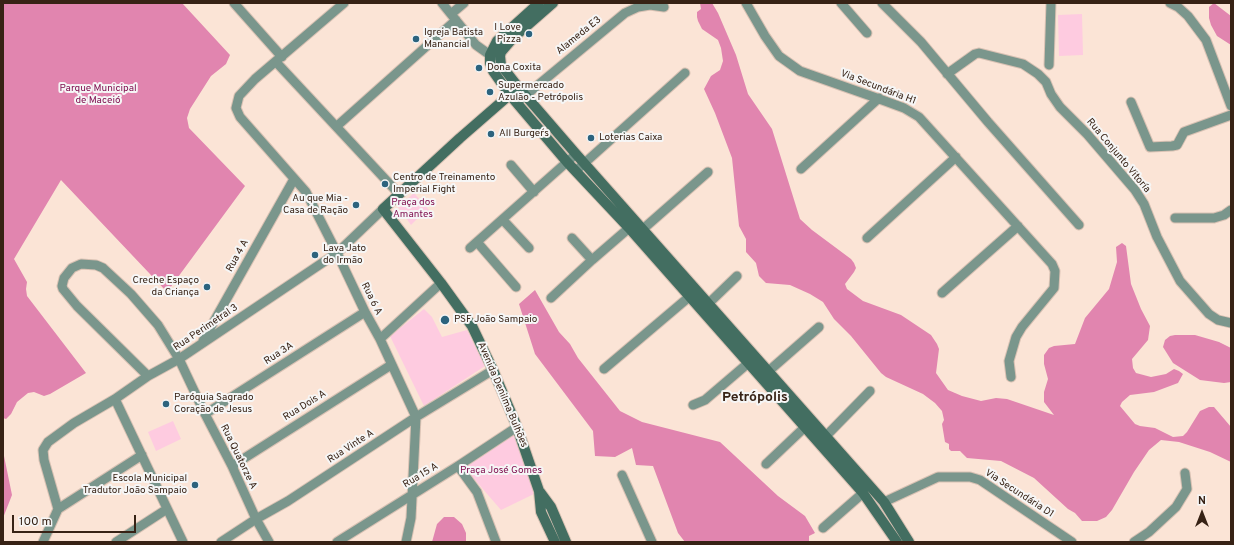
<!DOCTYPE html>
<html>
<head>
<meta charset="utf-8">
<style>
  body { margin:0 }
  #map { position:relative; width:1234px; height:545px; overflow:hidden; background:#fbe4d6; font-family:Overpass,sans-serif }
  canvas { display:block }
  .frame { position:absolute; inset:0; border:4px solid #372215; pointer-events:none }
  .north { position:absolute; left:1182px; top:493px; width:40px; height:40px; -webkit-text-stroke:3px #f6f6f6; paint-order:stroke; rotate:0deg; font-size:11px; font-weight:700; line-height:16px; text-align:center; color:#372215 }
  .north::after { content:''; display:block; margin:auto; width:14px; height:18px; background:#372215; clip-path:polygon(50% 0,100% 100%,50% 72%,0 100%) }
  .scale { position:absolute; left:12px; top:515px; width:124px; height:18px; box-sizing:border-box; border:2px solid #372215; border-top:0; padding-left:5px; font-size:12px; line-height:14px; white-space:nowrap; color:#372215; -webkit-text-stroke:3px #f6f6f6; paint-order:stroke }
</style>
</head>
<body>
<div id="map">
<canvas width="1234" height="545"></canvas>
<div class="frame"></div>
<div class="north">N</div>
<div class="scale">100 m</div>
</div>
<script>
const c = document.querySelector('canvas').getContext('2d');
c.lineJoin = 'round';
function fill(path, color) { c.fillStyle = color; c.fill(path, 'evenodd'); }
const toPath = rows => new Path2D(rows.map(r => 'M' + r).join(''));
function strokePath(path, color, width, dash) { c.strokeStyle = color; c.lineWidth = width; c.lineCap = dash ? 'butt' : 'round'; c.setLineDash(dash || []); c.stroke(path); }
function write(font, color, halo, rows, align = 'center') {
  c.font = font + ' Overpass,sans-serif'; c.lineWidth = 4; c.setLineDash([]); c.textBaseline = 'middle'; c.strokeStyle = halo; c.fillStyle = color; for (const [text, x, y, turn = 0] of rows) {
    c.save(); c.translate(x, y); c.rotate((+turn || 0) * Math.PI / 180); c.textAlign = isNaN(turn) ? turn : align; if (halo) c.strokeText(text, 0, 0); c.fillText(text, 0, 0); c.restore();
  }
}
const green = toPath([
  [1082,14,1083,55,1059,56,1058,15],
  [414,193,429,210,419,217,411,225,398,207],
  [424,309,432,317,442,337,467,330,485,366,424,406,390,336],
  [173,421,181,439,156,451,148,432],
  [514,433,536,493,501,510,462,465]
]);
const forest = toPath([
  [3,3,182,3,230,55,226,64,211,76,190,109,187,118,189,128,245,186,167,292,61,180,14,259,27,282,26,289,27,296,86,373,50,394,44,396,34,392,28,393,17,402,11,414,6,419,3,418],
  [700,3,712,3,718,13,736,55,748,94,772,129,800,219,812,230,851,259,854,263,856,268,854,272,845,284,847,289,863,301,901,315,931,335,937,344,939,349,936,373,948,390,962,396,981,401,996,398,1007,399,1054,415,1044,402,1044,392,1048,379,1044,364,1044,355,1049,348,1054,346,1075,344,1085,318,1109,289,1117,262,1116,247,1122,243,1126,246,1131,284,1141,309,1150,326,1148,340,1132,359,1133,368,1136,373,1151,377,1166,374,1174,369,1179,371,1183,374,1178,383,1154,392,1130,395,1122,402,1120,406,1135,424,1140,426,1155,428,1173,437,1183,436,1187,432,1200,411,1209,407,1214,407,1231,427,1231,462,1210,452,1179,442,1161,440,1149,450,1134,472,1112,510,1106,517,1097,521,1082,521,1075,513,1068,509,1034,478,1001,461,967,458,960,451,951,451,949,449,949,444,945,442,942,424,944,420,942,411,935,403,923,394,886,377,881,373,851,336,834,319,823,302,810,294,790,285,766,283,759,276,756,263,746,252,746,239,739,226,732,158,715,113,704,89,711,76,720,70,723,61,721,48,718,40,702,29,698,21,697,17,697,12,701,9],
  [1214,3,1231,16,1231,45,1217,36,1211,25,1209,18,1209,7],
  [535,290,559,332,570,344,578,358,620,411,642,422,720,442,778,496,805,516,815,533,809,536,809,542,685,542,678,533,653,466,636,465,632,448,615,457,595,456,593,431,535,354,519,304],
  [1175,335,1195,335,1219,342,1231,348,1231,382,1224,383,1200,380,1173,363,1163,347,1165,340,1170,336],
  [3,451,12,495,3,518],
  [444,517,454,517,462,524,466,533,466,542,432,542,437,524]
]);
const street = toPath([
  [234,3,282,57],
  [344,3,255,79,239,96,236,108,240,117,306,192,337,253,365,312,380,339,416,417,411,518,406,542],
  [442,3,476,45,490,55,497,56],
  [746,3,765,36,779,56,800,71,885,101,904,108,919,117,1052,264,1055,271,1054,288,1022,327,1016,337,1009,361,1011,377],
  [841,3,867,33],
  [882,3,921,42,988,122,1079,225],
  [1170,3,1178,7,1188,16,1206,40,1231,106],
  [451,14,464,3],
  [276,62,399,194],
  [1049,65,1051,3],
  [947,74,975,54,979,53,1023,64,1038,74,1046,82,1051,94,1060,107,1087,134,1135,190,1144,204,1157,237,1180,281,1209,314,1218,320,1231,323],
  [520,100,625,13,638,7,650,5,664,7],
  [1131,102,1150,147,1172,146,1177,145,1184,132,1231,115],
  [337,126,456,20],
  [511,165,534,192],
  [579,168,685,73],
  [801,169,879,98],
  [1175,218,1214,218,1224,215,1231,210],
  [503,220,529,248],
  [643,229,708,172],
  [572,238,592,260],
  [867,238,956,157],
  [477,242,516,287],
  [470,248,576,154],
  [942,293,1018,226],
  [551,298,592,260,629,228],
  [709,303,737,276],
  [380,339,441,283],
  [203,341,294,179],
  [604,369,689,297],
  [148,376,77,306,63,289,62,286,64,278,72,268,81,264,96,265,103,268,131,294,158,325,179,359,205,414,232,466,256,519,269,542],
  [763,376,819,327],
  [115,399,183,542],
  [693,405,705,400,753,359],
  [205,414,365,312],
  [826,436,870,391],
  [766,464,805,427],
  [232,466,391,365],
  [458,466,477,492,496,542],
  [622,475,652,542],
  [884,502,938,477,970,477,980,480,1072,542],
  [58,509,142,455],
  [823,528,863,493],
  [43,542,58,509,44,460,43,450,48,442,74,423,115,399,148,376,179,359,337,253,383,209],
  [116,542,167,509],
  [221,542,256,519,288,501,416,417,493,370],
  [337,542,458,466,517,427],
  [1134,542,1149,532,1176,507,1187,489,1185,473]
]);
const secondary = toPath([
  [539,3,497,41,490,55,490,63,493,71,510,95,567,162,629,228,863,493,897,542],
  [553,3,513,38,501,52,500,56,501,65,519,88,576,154,884,502,909,542],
  [514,91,460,138,383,209,441,283,472,326,493,370,517,427,539,491,541,512,555,542],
  [540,492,551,507,566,542]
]);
const markers = [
  [529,34,4,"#2c637e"],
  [416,39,4,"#2c637e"],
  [479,68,4,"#2c637e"],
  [490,92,4,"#2c637e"],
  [491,134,4,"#2c637e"],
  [591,138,4,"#2c637e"],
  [385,184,4,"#2c637e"],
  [356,205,4,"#2c637e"],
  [315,255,4,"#2c637e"],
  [207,287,4,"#2c637e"],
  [445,320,5,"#2c637e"],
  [166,404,4,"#2c637e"],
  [195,485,4,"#2c637e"]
];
const poiNames = [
  ["I Love",521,28,"right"],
  ["Pizza",521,40,"right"],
  ["Igreja Batista",424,33],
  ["Manancial",424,45],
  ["Dona Coxita",487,68],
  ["Supermercado",498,86],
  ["Azulão - Petrópolis",498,98],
  ["All Burger´s",499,134],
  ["Loterias Caixa",599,138],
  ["Centro de Treinamento",393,178],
  ["Imperial Fight",393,190],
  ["Au que Mia -",348,199,"right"],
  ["Casa de Ração",348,211,"right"],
  ["Lava Jato",323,249],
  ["do Irmão",323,261],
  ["Creche Espaço",199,281,"right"],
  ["da Criança",199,293,"right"],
  ["PSF João Sampaio",454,320],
  ["Paróquia Sagrado",174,398],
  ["Coração de Jesus",174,410],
  ["Escola Municipal",187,479,"right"],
  ["Tradutor João Sampaio",187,491,"right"]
];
const streetNames = [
  ["Alameda E3",579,36,-39],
  ["Via Secundária H1",878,88,21],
  ["Rua Conjunto Vitoría",1118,156,50],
  ["Rua 4 A",238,256,-61],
  ["Rua 6 A",371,299,64],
  ["Rua Perimetral 3",206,328,-34],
  ["Rua 3A",279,354,-33],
  ["Avenida Denilma Bulhões",502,395,67],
  ["Rua Dois A",305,406,-32],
  ["Rua Vinte A",351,447,-33],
  ["Rua Quatorze A",238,457,64],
  ["Rua 15 A",421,476,-31],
  ["Via Secundária D1",1019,494,33]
];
const parkNames = [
  ["Parque Municipal",98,89],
  ["de Maceió",98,101],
  ["Praça dos",413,203],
  ["Amantes",413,215],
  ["Praça José Gomes",501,471]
];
const districtNames = [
  ["Petrópolis",755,398]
];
fill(green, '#fecbe0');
fill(forest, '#e185af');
strokePath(street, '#d8c1b3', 11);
strokePath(secondary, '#d8c1b3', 12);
strokePath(street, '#7a968c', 9);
strokePath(secondary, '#436e61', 10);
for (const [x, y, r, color] of markers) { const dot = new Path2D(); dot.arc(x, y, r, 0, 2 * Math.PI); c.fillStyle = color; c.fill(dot); strokePath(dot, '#f6f6f6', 1.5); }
write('10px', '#372215', '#f6f6f6', poiNames, 'left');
write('10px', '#372215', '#f6f6f6', streetNames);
write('10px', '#801151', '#f6f6f6', parkNames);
write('bold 14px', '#372215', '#f6f6f6', districtNames);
</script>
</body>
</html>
